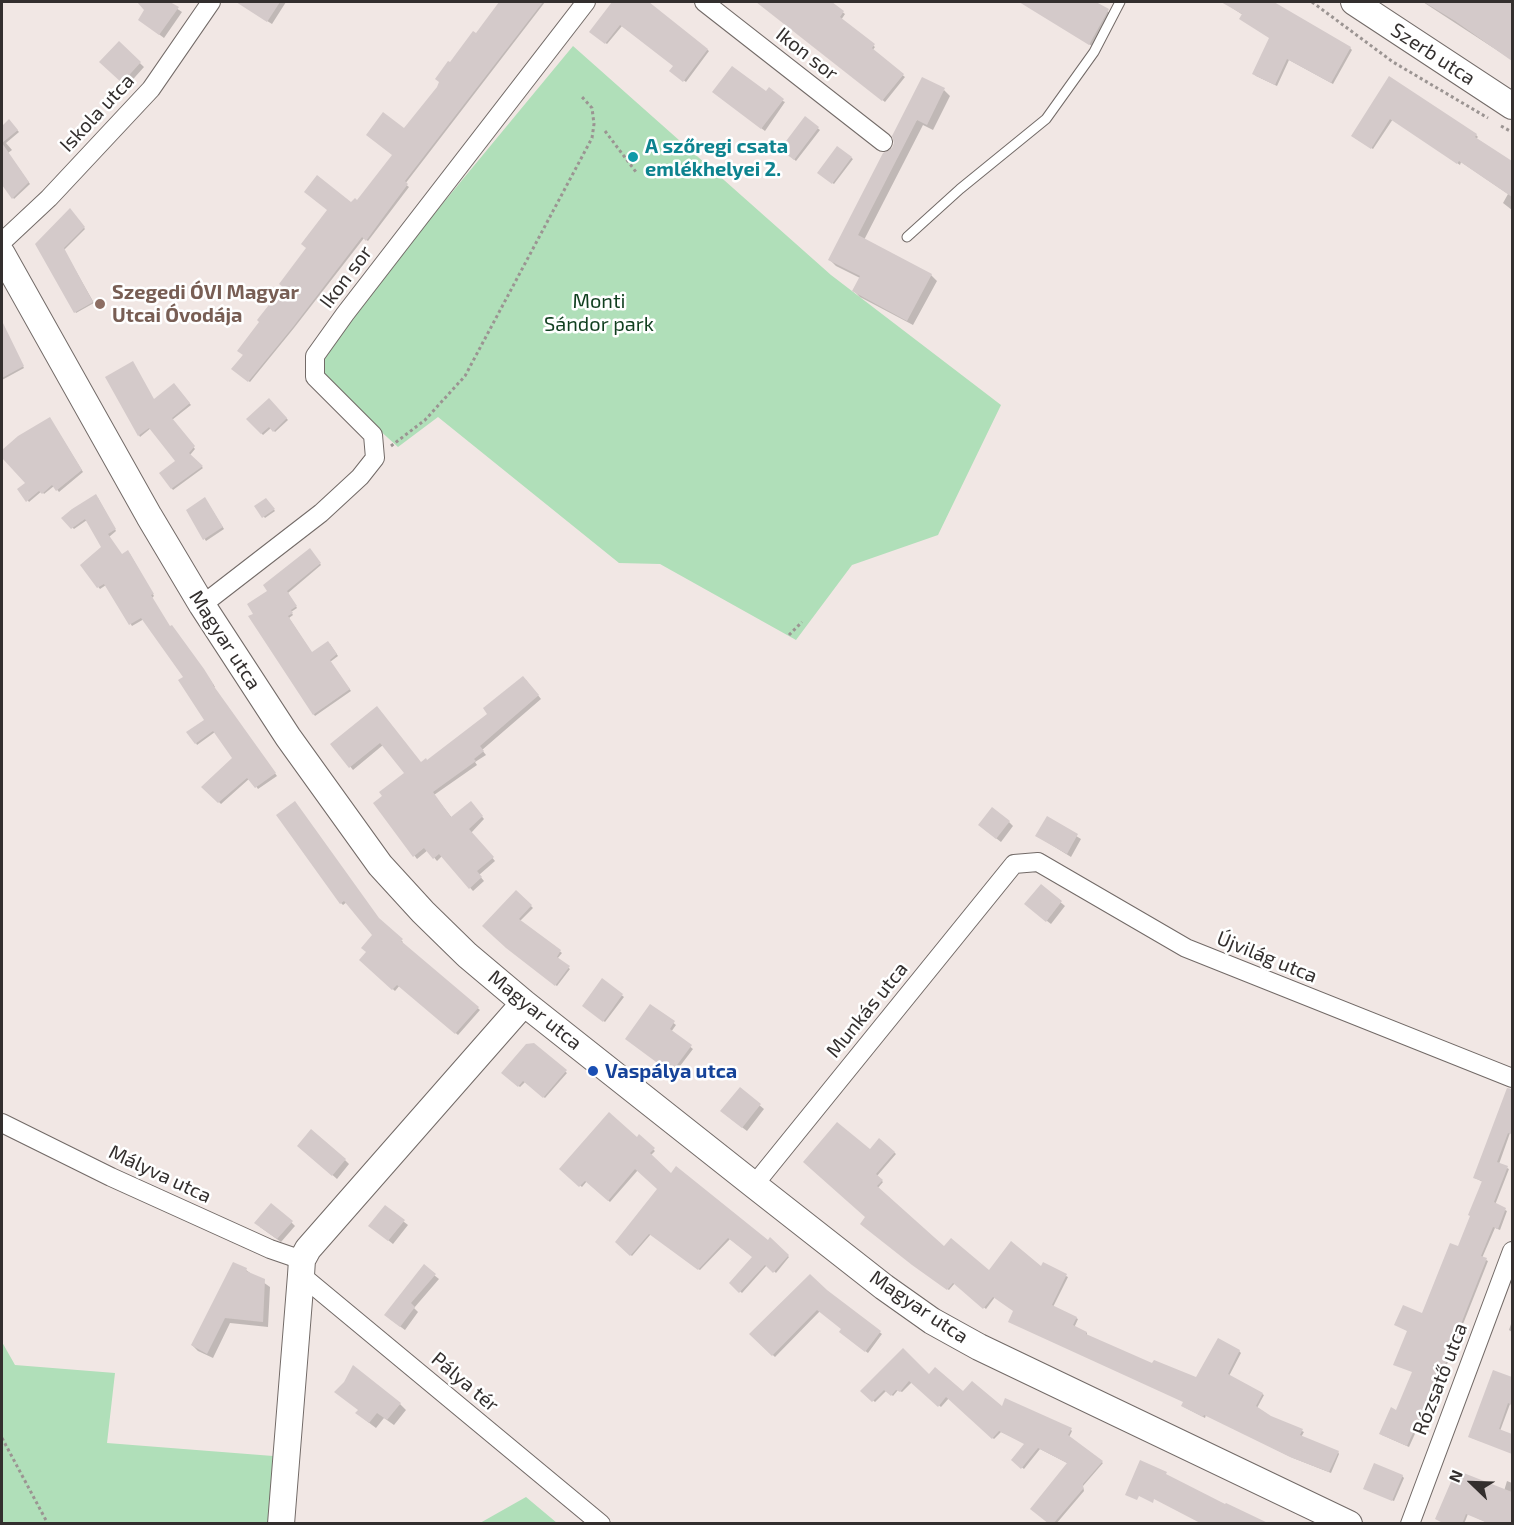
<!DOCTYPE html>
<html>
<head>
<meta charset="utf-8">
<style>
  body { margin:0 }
  #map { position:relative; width:1514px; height:1525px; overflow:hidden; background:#f1e7e4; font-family:"Exo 2",sans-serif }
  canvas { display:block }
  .frame { position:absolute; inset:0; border:3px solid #332f2e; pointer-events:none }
  .north { position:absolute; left:1442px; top:1453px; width:60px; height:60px; -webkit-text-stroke:4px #fff; paint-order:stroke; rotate:293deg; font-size:16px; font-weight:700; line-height:24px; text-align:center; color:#332f2e }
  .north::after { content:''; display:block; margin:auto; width:21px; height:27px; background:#332f2e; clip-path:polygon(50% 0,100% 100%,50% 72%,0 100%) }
</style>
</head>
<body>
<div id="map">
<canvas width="1514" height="1525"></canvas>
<div class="frame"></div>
<div class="north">N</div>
</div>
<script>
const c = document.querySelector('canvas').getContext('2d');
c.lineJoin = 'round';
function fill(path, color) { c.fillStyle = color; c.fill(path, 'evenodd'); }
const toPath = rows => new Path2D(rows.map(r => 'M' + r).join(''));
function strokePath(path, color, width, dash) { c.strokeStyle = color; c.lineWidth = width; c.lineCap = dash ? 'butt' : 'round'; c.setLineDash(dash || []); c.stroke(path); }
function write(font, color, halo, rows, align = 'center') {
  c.font = font + ' "Exo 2",sans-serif'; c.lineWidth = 5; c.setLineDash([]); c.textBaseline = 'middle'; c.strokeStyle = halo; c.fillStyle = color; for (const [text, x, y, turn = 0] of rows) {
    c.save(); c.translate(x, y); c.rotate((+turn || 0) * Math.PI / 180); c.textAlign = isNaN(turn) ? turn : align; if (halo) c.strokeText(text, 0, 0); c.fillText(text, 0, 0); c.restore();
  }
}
const green = toPath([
  [573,46,831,275,1001,405,938,535,852,565,796,640,660,564,619,563,438,417,398,447,324,380,321,360,329,341],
  [2,1342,15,1365,115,1373,107,1443,273,1456,268,1523,2,1523],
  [526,1497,557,1523,480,1523]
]);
const shadow = toPath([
  [145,2,167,2,182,12,164,38,144,23,146,9,142,5],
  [246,2,286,2,272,24,248,9,244,5],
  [501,2,545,2,405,184,409,187,368,241,364,238,294,328,250,382,233,369,352,204,358,202,394,155,405,130,438,88,450,64,476,35],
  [614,2,647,2,709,51,686,82,671,71,675,66,622,26,607,44,591,32],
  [757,2,815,2,821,6,824,2,829,2,845,14,841,20,875,47,872,51,905,77,885,102],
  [1021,2,1093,2,1110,13,1092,46],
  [1223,2,1272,2,1350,48,1352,50,1333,84,1289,60,1277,86,1256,76,1254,74,1270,38,1243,15],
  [1423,2,1476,2,1483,5,1485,2,1512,2,1512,60],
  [119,43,144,67,127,86,101,62],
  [1390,78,1476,135,1478,137,1476,139,1512,163,1512,210,1503,203,1508,194,1461,162,1460,165,1393,119,1373,149,1355,138],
  [944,90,950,96,933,130,923,125,864,240,931,275,937,281,913,325,860,297,854,291,860,278,836,266,830,260,896,143],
  [766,93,785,102,765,131,717,95],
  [805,118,820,130,796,161,782,149],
  [9,121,19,132,6,143,12,150,8,153,30,184,14,199,2,181,2,128],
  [837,148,853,159,834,184,819,173],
  [70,211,85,229,64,250,94,303,76,313,37,244],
  [11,343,24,368,2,380,2,350],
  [108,377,154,401,174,385,191,405,172,420,195,449,190,455,203,468,173,490,161,473,177,462,151,428,140,437,139,435],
  [269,400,288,420,275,432,271,428,263,435,248,419],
  [51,420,83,472,59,492,54,486,44,494,42,491,29,502,19,489,27,483,2,455,2,452,19,438],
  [98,498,116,531,109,537,122,556,130,554,154,596,152,598,170,628,205,672,215,687,213,688,277,776,258,789,250,778,221,804,204,787,234,758,215,732,197,745,196,743,206,720,185,677,144,619,132,626,106,585,100,589,82,566,103,547,87,520,74,529,63,518],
  [206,500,224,529,206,541,188,511],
  [266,500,275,511,265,518,256,507],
  [310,550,321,565,288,593,297,608,291,612,293,615,289,618,312,653,330,644,338,656,330,662,351,691,315,716,250,617,256,614,269,592],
  [526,680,541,699,482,750,486,755,475,762,477,765,434,795,452,818,473,806,484,819,471,833,495,861,479,875,484,881,473,891,442,856,437,861,428,850,417,859,375,803,406,774,383,745,353,770,332,744,377,708,421,763,427,761,489,714],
  [278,815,380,921,403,942,402,943,480,1010,458,1035,400,985,395,991,361,960,368,952,374,935,347,902,343,905,341,903],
  [1047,818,1081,839,1071,857,1037,836],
  [1009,822,1013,826,1001,842,984,829],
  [1041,886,1065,906,1051,924,1030,908],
  [516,892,533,908,520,921,562,953,557,959,570,969,557,986,509,949],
  [603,981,624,997,605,1022,584,1006],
  [651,1006,676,1025,671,1032,693,1049,674,1074,629,1041],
  [533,1045,567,1073,545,1098,525,1082,520,1087,503,1073],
  [740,1089,764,1109,747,1131,726,1115],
  [1504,1101,1512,1104,1512,1134,1510,1133,1499,1164,1509,1169,1495,1205,1507,1211,1500,1230,1495,1228,1482,1258,1488,1261,1427,1415,1424,1414,1409,1447,1382,1435,1397,1412,1413,1373,1408,1331,1396,1325,1422,1315,1459,1248,1483,1182,1475,1178],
  [639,1137,655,1151,650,1156,671,1175,768,1242,770,1240,789,1257,776,1273,767,1265,742,1293,731,1283,754,1258,730,1239,700,1270,651,1234,632,1256,617,1242,659,1189,638,1170,610,1202,587,1181,582,1187,561,1169,637,1139],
  [880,1140,896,1154,877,1176,883,1182,877,1189,945,1248,989,1272,1041,1268,1066,1276,1068,1277,1053,1307,1076,1318,1078,1319,1074,1328,1087,1333,1087,1336,1153,1365,1196,1379,1218,1340,1239,1351,1241,1353,1229,1376,1264,1395,1257,1408,1271,1417,1302,1431,1304,1432,1301,1437,1338,1452,1339,1454,1331,1473,1293,1458,1206,1415,1205,1418,1184,1407,1185,1402,1015,1311,995,1297,986,1309,955,1283,949,1290,915,1266,867,1217,870,1151],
  [303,1149,345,1160,349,1164,337,1179],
  [385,1207,408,1225,393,1244,374,1229],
  [291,1222,295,1226,281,1242,260,1227],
  [424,1267,439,1279,414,1308,418,1312,405,1330,390,1319],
  [246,1270,270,1287,268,1327,230,1323,213,1358,198,1351,192,1345],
  [826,1292,882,1334,868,1353,843,1334,843,1329,820,1311,775,1357,751,1334],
  [1512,1321,1512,1332,1509,1330],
  [1494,1372,1512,1379,1512,1405,1510,1404,1500,1431,1512,1436,1512,1453,1472,1438],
  [929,1376,963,1393,1002,1408,1071,1430,1072,1431,1069,1437,1103,1463,1083,1486,1084,1491,1056,1524,1051,1524,1069,1464,1040,1449,1024,1469,1013,1460,1026,1444,1001,1432,994,1439,949,1398,941,1407,912,1382,902,1392,898,1390,893,1396,887,1390,875,1402,862,1391],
  [400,1404,406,1410,394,1425,384,1418,376,1428,364,1419,359,1411],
  [1402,1476,1404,1478,1394,1501,1367,1490],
  [1507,1481,1512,1483,1512,1524,1490,1524,1468,1514,1464,1524,1445,1524,1437,1519,1504,1491]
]);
const building = toPath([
  [137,2,170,2,179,7,159,35,138,20,144,10],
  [236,2,280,2,267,22],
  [499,2,543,2,405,181,408,184,382,219,366,241,362,237,293,327,248,382,231,369,243,355,237,351,259,322,257,320,283,287,279,284,306,248,301,244,327,210,304,192,317,175,351,202,355,198,357,200,392,155,366,135,383,112,404,128,437,87,439,82,435,79,448,61,450,62,473,31,476,33],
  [612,2,649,2,708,49,683,82,669,71,673,66,620,25,605,44,589,32],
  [756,2,832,2,844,11,840,17,875,44,872,48,904,74,882,101],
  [1019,2,1096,2,1109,9,1089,45],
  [1221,2,1274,2,1351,47,1331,83,1287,59,1275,85,1252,74,1269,38,1239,19,1242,14],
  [1424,2,1512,2,1512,61,1455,21],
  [119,41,141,62,122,83,99,62],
  [732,66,766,91,769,87,784,99,761,129,712,92],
  [1389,76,1477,134,1475,137,1512,161,1512,197,1459,161,1457,164,1390,119,1371,149,1351,136],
  [922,77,945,88,927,125,917,120,858,235,932,274,907,321,852,291,860,276,828,260,883,153,892,148,894,143,892,136],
  [805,116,819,127,794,160,780,149],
  [9,119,18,130,2,143,29,182,12,199,2,185,2,126],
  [837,146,852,157,832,184,817,173],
  [70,208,85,227,64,248,93,302,74,313,35,244],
  [2,321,24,366,2,378],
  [133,361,154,399,174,383,190,403,172,418,195,446,189,453,203,466,171,489,159,473,175,461,149,428,138,436,105,377],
  [269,398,287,418,273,432,269,427,261,434,246,419],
  [50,417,82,470,56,491,52,485,42,494,39,491,26,502,17,489,25,483,2,458,2,450,18,436],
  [96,494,116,529,108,534,122,554,128,550,154,594,151,595,170,626,172,625,204,669,214,685,213,685,276,773,255,788,247,778,218,803,201,787,232,758,213,731,195,744,186,732,204,720,178,680,183,677,141,618,129,625,104,584,97,588,80,565,101,547,85,519,71,529,61,518,72,509],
  [205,497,223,527,203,540,186,510],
  [266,498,275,509,262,518,254,506],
  [310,548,321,563,287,591,297,606,291,610,293,613,288,616,312,652,328,641,337,654,330,660,350,689,313,715,248,616,253,614,247,604,267,591,263,585],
  [523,676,539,695,480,746,484,751,474,759,476,761,433,792,451,817,471,801,483,816,469,829,494,857,477,871,482,877,469,889,439,854,433,859,424,848,413,857,373,803,382,796,379,792,404,773,380,743,349,768,330,744,377,706,421,762,426,758,427,760,487,714,483,708],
  [295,801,379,918,403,939,401,941,479,1007,455,1034,397,985,392,990,359,960,366,952,361,948,372,935,344,901,340,904,276,815],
  [992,807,1010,821,996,839,978,825],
  [1047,816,1078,834,1067,854,1035,836],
  [1041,884,1062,901,1046,922,1024,904],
  [516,890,532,905,519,919,561,950,557,957,570,966,555,986,506,948,482,926],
  [602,978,623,994,603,1022,582,1006],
  [650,1004,675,1021,670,1029,692,1045,671,1073,625,1039],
  [534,1043,567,1070,543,1098,523,1081,518,1087,501,1073,526,1044],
  [740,1087,761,1104,742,1128,720,1111],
  [1507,1088,1512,1089,1512,1134,1508,1133,1497,1162,1508,1166,1494,1202,1506,1208,1498,1229,1493,1227,1481,1256,1487,1258,1435,1390,1425,1414,1422,1413,1407,1446,1379,1434,1391,1407,1396,1410,1412,1372,1393,1365,1407,1331,1394,1325,1403,1305,1422,1313,1450,1243,1458,1246,1470,1216,1468,1215,1482,1181,1473,1178],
  [609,1112,637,1137,639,1134,655,1148,650,1153,671,1173,676,1166,768,1240,770,1237,789,1255,773,1273,765,1265,739,1293,729,1283,752,1257,728,1238,698,1270,649,1234,630,1256,615,1242,657,1189,635,1169,608,1201,585,1181,579,1187,559,1169],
  [837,1122,870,1149,879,1138,895,1152,876,1174,883,1180,877,1186,944,1246,951,1238,989,1270,1011,1241,1041,1266,1043,1262,1067,1274,1052,1305,1077,1317,1073,1325,1087,1332,1086,1334,1152,1363,1154,1360,1196,1377,1218,1338,1240,1350,1228,1374,1263,1393,1256,1406,1271,1416,1303,1429,1300,1435,1339,1451,1329,1472,1290,1457,1204,1415,1203,1417,1181,1406,1183,1402,1008,1322,1013,1311,993,1297,983,1309,953,1283,947,1290,912,1265,860,1224,865,1217,803,1162],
  [311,1129,346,1159,332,1176,297,1146],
  [271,1203,293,1221,277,1239,254,1223],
  [385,1205,405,1220,388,1241,368,1226],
  [233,1262,247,1268,246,1271,265,1279,263,1322,225,1318,207,1354,191,1345],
  [424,1264,436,1274,411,1303,415,1307,400,1327,384,1315],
  [810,1274,827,1290,881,1331,865,1352,839,1332,841,1329,817,1310,772,1356,749,1334],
  [903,1348,929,1374,935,1367,963,1391,972,1381,1002,1406,1005,1398,1072,1428,1068,1435,1103,1461,1083,1484,1083,1489,1053,1524,1049,1524,1030,1509,1067,1463,1038,1448,1021,1469,1011,1460,1024,1444,999,1431,992,1439,946,1397,938,1407,909,1381,900,1392,896,1390,891,1396,884,1390,872,1402,860,1391],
  [353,1365,401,1403,387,1420,377,1413,369,1423,355,1413,358,1410,334,1392,344,1382],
  [1493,1370,1512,1377,1512,1405,1508,1403,1499,1429,1512,1434,1512,1454,1468,1437],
  [1140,1460,1167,1472,1166,1474,1225,1504,1226,1503,1270,1524,1202,1524,1154,1499,1153,1503,1139,1496,1137,1500,1125,1495],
  [1374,1463,1403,1475,1392,1501,1363,1489],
  [1456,1470,1512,1492,1512,1524,1490,1524,1466,1514,1462,1524,1445,1524,1435,1519]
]);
const path = toPath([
  [1312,2,1393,62,1488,118],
  [1501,126,1512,132],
  [605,131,636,172],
  [391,446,425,420,465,376,592,138,594,124,592,108,582,97],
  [789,635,802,622],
  [2,1438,48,1524]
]);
const lane = toPath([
  [907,237,960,189,1046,119,1094,52,1120,2]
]);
const street = toPath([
  [704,2,883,142],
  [2,242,49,198,151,89,211,2],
  [202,605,321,513,360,477,375,458,373,435,315,377,315,356,345,314,586,2],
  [2,1123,111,1177,270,1249,302,1260],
  [754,1185,1014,864,1038,862,1186,948,1512,1078],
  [301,1275,601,1524],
  [1410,1524,1512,1251]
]);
const secondary = toPath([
  [1354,2,1512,106],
  [2,254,149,516,202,605,288,737,380,865,423,912,467,955,524,1003,754,1185,884,1287,932,1321,979,1347,1349,1524],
  [281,1524,301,1275,302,1260,308,1249,524,1003]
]);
const markers = [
  [633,157,6,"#0f9aa8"],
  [100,304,6,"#8d6e63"],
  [593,1071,6,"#1a4fb4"]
];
const streetNames = [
  ["Ikon sor",807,54,38],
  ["Szerb utca",1433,54,33],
  ["Iskola utca",97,113,-47],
  ["Ikon sor",346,277,-53],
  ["Magyar utca",225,640,57],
  ["Újvilág utca",1267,957,22],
  ["Magyar utca",535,1010,39],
  ["Munkás utca",867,1010,-51],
  ["Mályva utca",160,1174,25],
  ["Magyar utca",919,1307,34],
  ["Rózsatő utca",1440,1379,-69],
  ["Pálya tér",465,1382,40]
];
const cultureNames = [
  ["A szőregi csata",645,146],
  ["emlékhelyei 2.",645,169]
];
const educationNames = [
  ["Szegedi ÓVI Magyar",112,292],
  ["Utcai Óvodája",112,315]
];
const parkNames = [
  ["Monti",599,301],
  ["Sándor park",599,324]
];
const transitNames = [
  ["Vaspálya utca",605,1071]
];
fill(green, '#b0dfb9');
fill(shadow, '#0003');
fill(building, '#d4caca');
strokePath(lane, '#726a67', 11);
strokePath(street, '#726a67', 20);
strokePath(secondary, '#726a67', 28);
strokePath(path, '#9b9492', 3, [3, 3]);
strokePath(lane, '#fff', 9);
strokePath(street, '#fff', 18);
strokePath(secondary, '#fff', 26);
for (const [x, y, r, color] of markers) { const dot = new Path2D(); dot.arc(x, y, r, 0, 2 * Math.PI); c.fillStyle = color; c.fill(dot); strokePath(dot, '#fff', 2); }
write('20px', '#332f2e', '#fff', streetNames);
write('bold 20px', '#0d838f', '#fff', cultureNames, 'left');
write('bold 20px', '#785e54', '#fff', educationNames, 'left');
write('20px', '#103f1f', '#fff', parkNames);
write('bold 20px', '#164399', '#fff', transitNames, 'left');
</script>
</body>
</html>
